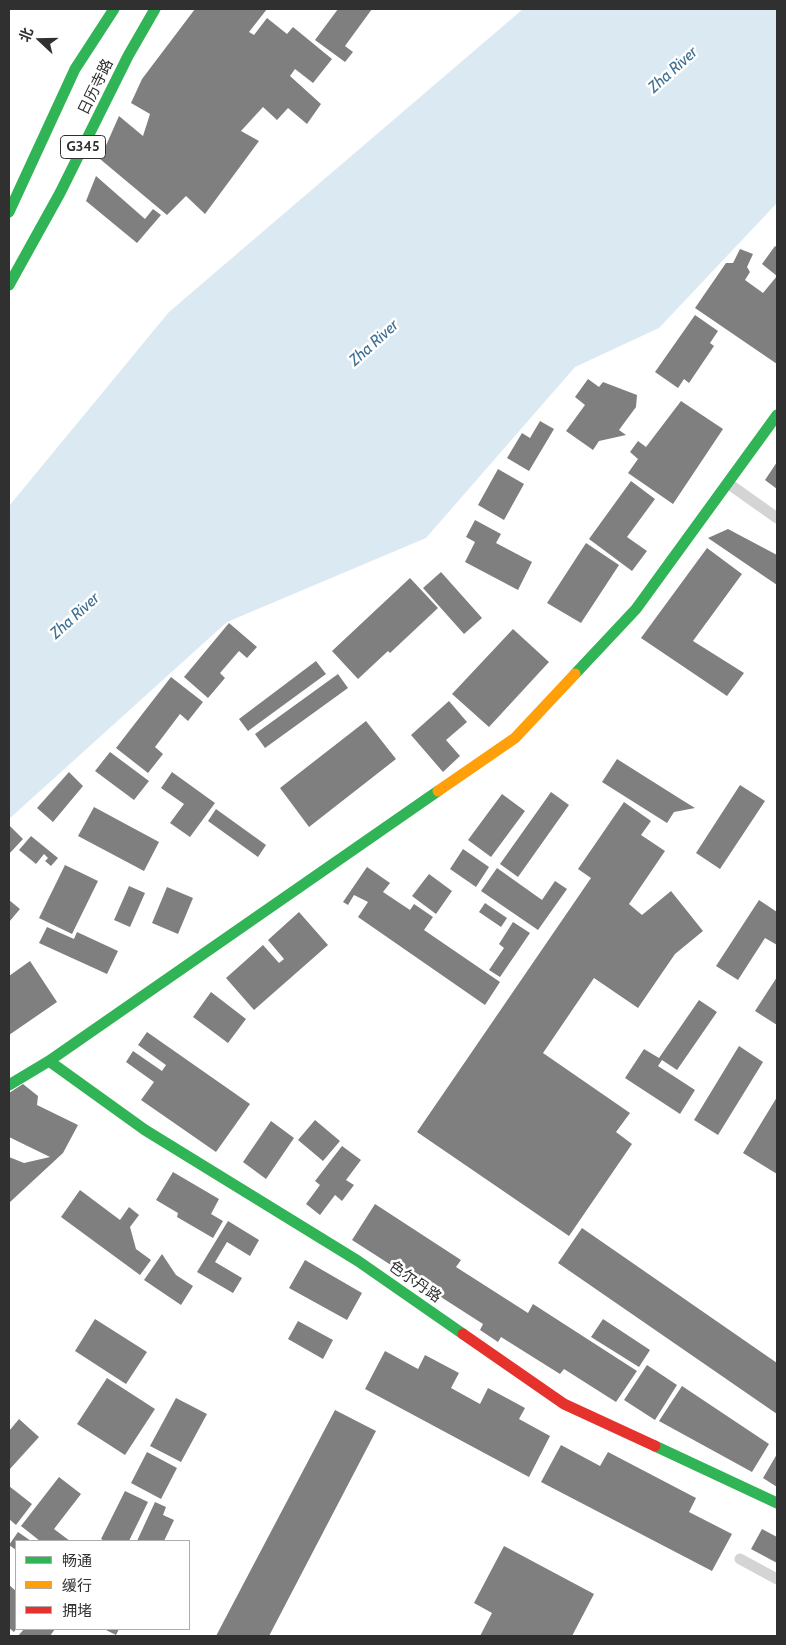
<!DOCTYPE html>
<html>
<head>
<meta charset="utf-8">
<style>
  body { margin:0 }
  #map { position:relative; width:786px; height:1645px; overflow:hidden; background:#fff; font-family:Cabin,"Noto Sans SC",sans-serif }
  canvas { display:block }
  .frame { position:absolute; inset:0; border:10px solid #303030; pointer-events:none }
  .legend { position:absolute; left:15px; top:1540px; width:175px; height:90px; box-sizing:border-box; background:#fff; border:1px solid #acacac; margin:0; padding:6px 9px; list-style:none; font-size:15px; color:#303030 }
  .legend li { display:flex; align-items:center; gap:10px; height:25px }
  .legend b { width:25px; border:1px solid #acacac }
  .north { position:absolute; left:15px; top:15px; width:50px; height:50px; -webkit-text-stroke:4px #fff; paint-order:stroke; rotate:291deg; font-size:14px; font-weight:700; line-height:20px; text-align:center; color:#303030 }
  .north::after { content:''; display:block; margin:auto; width:18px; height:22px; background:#303030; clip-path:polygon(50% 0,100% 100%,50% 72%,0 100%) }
</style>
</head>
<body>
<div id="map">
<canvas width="786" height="1645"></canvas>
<div class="frame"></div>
<ul class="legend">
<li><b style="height:6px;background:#30b455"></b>畅通</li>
<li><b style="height:6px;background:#ff9f0a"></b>缓行</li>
<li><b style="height:6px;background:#e5322d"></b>拥堵</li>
</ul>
<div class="north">北</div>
</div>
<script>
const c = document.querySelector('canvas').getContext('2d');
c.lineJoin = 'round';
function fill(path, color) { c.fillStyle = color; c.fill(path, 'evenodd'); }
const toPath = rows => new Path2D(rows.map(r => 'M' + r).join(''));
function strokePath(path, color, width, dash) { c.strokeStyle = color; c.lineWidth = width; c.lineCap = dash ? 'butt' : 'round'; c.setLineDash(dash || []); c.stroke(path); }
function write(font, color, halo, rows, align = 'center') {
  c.font = font + ' Cabin,"Noto Sans SC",sans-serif'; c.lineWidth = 5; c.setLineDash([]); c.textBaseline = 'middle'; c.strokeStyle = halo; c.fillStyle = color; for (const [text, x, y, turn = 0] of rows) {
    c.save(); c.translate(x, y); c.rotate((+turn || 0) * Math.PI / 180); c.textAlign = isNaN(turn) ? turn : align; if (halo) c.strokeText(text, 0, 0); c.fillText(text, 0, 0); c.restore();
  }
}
const water = toPath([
  [523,9,777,9,777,203,659,328,575,367,426,538,227,622,9,819,9,506,169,312]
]);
const building = toPath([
  [195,9,267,9,249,32,254,35,267,18,287,34,293,27,332,59,313,83,295,69,290,76,321,104,307,124,288,108,277,120,263,107,241,131,259,141,205,214,186,196,167,215,100,159,119,116,143,136,150,114,131,103,142,79],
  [338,9,372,9,345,46,353,52,345,62,315,40],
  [96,176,145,219,153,209,161,215,137,243,86,201],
  [775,246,777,247,777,364,695,308,726,263,733,263,740,249,753,254,747,267,750,272,745,280,763,293,777,276,762,264],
  [695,315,718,331,710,343,714,346,689,383,684,379,678,388,655,372],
  [588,379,599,387,603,382,637,395,636,407,619,430,626,435,599,441,593,450,566,431,585,405,575,397],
  [681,401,723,429,673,504,628,473,638,459,630,452,638,441,646,447],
  [540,421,554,429,529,471,507,458,522,433,530,438],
  [777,462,777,489,765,480],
  [498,469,524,484,504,520,478,505],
  [631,481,655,499,627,537,647,551,632,571,589,539],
  [475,520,501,534,496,543,532,562,518,590,465,562,475,542,466,537],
  [728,529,777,555,777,585,708,538],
  [586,543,619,565,581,623,547,603],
  [707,548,742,574,693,641,744,673,727,696,641,638],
  [441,572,482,618,464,634,423,588],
  [410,578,438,608,390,653,388,651,358,679,332,651],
  [229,623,257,647,247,658,239,651,220,673,225,678,208,698,184,677],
  [513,629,549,662,489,727,452,694],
  [316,661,326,674,248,731,239,719],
  [338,674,348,688,265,748,255,734],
  [171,677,203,702,188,721,180,714,155,747,163,754,148,773,116,748],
  [449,701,467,722,446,740,460,756,443,772,411,735],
  [366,721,396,759,309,827,280,788],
  [110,752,149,781,134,800,95,771],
  [617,759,682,800,695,808,674,812,667,823,602,782],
  [69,772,83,786,53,822,37,808],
  [172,772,215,803,190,837,170,823,184,804,161,788],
  [740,785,765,801,720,869,696,853],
  [551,792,569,805,518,877,500,864],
  [502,794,525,811,491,857,468,840],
  [624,802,651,821,641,835,665,851,629,904,642,915,671,891,703,931,675,954,638,1008,594,978,543,1053,630,1113,616,1132,632,1144,569,1236,417,1132,591,878,578,869],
  [94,807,159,842,144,871,78,836],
  [216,809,266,845,258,857,208,821],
  [9,825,23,839,9,854],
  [31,836,58,858,51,866,45,861,48,858,44,854,36,864,19,850],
  [463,849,489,867,476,887,450,869],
  [65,865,98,881,72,934,39,918],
  [367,867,390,883,383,892,410,910,414,904,433,917,424,930,500,982,485,1005,358,917,368,902,354,895,348,905,343,902],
  [497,868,542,900,555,881,567,889,538,930,481,891],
  [429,874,452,891,436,914,412,896],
  [129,886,145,893,130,927,114,920],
  [167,887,193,898,178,934,152,923],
  [9,900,20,909,9,922],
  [759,900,777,912,777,945,765,938,738,980,716,966],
  [485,903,507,918,501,927,479,912],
  [299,912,328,945,254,1010,226,978,263,945,279,963,284,959,268,940],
  [513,922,530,933,500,977,489,970,504,948,499,944],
  [47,927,74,939,77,932,118,951,107,974,39,943],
  [30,961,57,1002,9,1035,9,976],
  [777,977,777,1025,755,1011],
  [211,992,246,1019,228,1043,193,1017],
  [699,1000,717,1012,677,1070,662,1060,658,1066,695,1090,680,1114,625,1078,644,1049,659,1058],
  [147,1032,250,1104,216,1152,141,1100,154,1082,126,1062,133,1051,162,1071,166,1065,138,1045],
  [739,1046,763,1062,718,1135,694,1120],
  [23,1084,38,1096,37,1105,78,1125,63,1153,9,1203,9,1157,24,1163,50,1157,9,1137,9,1093],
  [777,1097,777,1174,743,1153],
  [315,1120,340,1141,323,1161,298,1140],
  [271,1121,294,1138,266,1179,243,1162],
  [342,1146,361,1160,346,1180,354,1185,342,1201,335,1195,320,1215,306,1204,320,1185,315,1181],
  [173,1172,219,1199,211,1214,223,1221,213,1238,177,1217,178,1213,156,1200],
  [80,1190,120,1220,129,1207,139,1215,130,1227,136,1249,151,1260,140,1275,61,1217],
  [375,1204,461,1260,456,1267,528,1313,533,1304,637,1371,616,1402,564,1369,560,1374,501,1337,498,1342,480,1330,483,1324,352,1240],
  [228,1221,259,1240,250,1256,227,1242,215,1262,242,1278,233,1293,197,1272],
  [582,1228,777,1363,777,1414,558,1263],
  [162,1254,176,1275,193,1286,181,1305,144,1280],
  [305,1260,362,1293,347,1320,289,1288],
  [95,1319,147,1352,126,1384,75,1351],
  [603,1319,650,1350,639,1367,591,1337],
  [298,1321,333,1340,323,1359,288,1339],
  [385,1351,418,1369,425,1355,459,1373,451,1388,480,1404,488,1388,525,1408,519,1419,550,1436,529,1477,365,1389],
  [647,1365,677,1385,655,1420,624,1400],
  [107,1378,155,1409,125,1455,77,1424],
  [682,1386,769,1444,752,1472,659,1421],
  [176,1398,207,1414,181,1462,150,1446],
  [335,1410,376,1431,269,1636,216,1636],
  [19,1419,39,1437,9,1470,9,1431],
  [561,1445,600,1466,608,1452,696,1498,689,1512,732,1534,712,1571,541,1482],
  [147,1452,177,1468,161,1499,131,1483],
  [777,1454,777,1487,763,1478],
  [59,1477,81,1494,54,1529,70,1541,40,1541,21,1526],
  [9,1486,32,1504,16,1525,9,1519],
  [125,1491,148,1502,129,1541,105,1541,101,1539],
  [155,1502,166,1507,163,1515,174,1520,164,1541,137,1541],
  [762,1529,777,1537,777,1563,751,1549],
  [18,1532,31,1541,16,1541,16,1550,9,1545],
  [504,1546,594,1594,572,1636,480,1636,492,1613,474,1603],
  [9,1585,16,1591,16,1629,14,1632,9,1628],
  [24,1629,55,1629,50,1636,18,1636],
  [104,1629,119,1629,116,1635]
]);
const lane = toPath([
  [729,484,777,518],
  [740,1559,777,1579]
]);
const fast = toPath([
  [9,212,75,69,114,9],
  [9,285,60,193,128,56,155,9],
  [575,674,636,609,777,415],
  [49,1061,145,1130,358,1261,463,1334],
  [9,1085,49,1061,438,791],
  [655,1446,777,1503]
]);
const slow = toPath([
  [438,791,515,738,575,674]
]);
const jam = toPath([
  [463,1334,564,1404,655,1446]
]);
const shields = [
  [83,147,45]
];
const shieldNames = [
  ["G345",83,147]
];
const streetNames = [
  ["日历寺路",96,87,-64],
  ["色尔丹路",415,1282,35]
];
const waterNames = [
  ["Zha River",673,70,-42],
  ["Zha River",374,343,-42],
  ["Zha River",75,616,-42]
];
fill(water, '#dbe9f2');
fill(building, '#7f7f7f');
strokePath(lane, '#d4d4d4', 11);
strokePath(fast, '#30b455', 11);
strokePath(slow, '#ff9f0a', 11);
strokePath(jam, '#e5322d', 11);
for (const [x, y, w] of shields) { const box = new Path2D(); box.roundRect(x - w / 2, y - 11.5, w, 23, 4); c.fillStyle = '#fff'; c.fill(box); strokePath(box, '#303030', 1); }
write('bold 14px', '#303030', null, shieldNames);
write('15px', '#303030', '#fff', streetNames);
write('italic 16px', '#3e7093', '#fff', waterNames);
</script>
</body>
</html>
